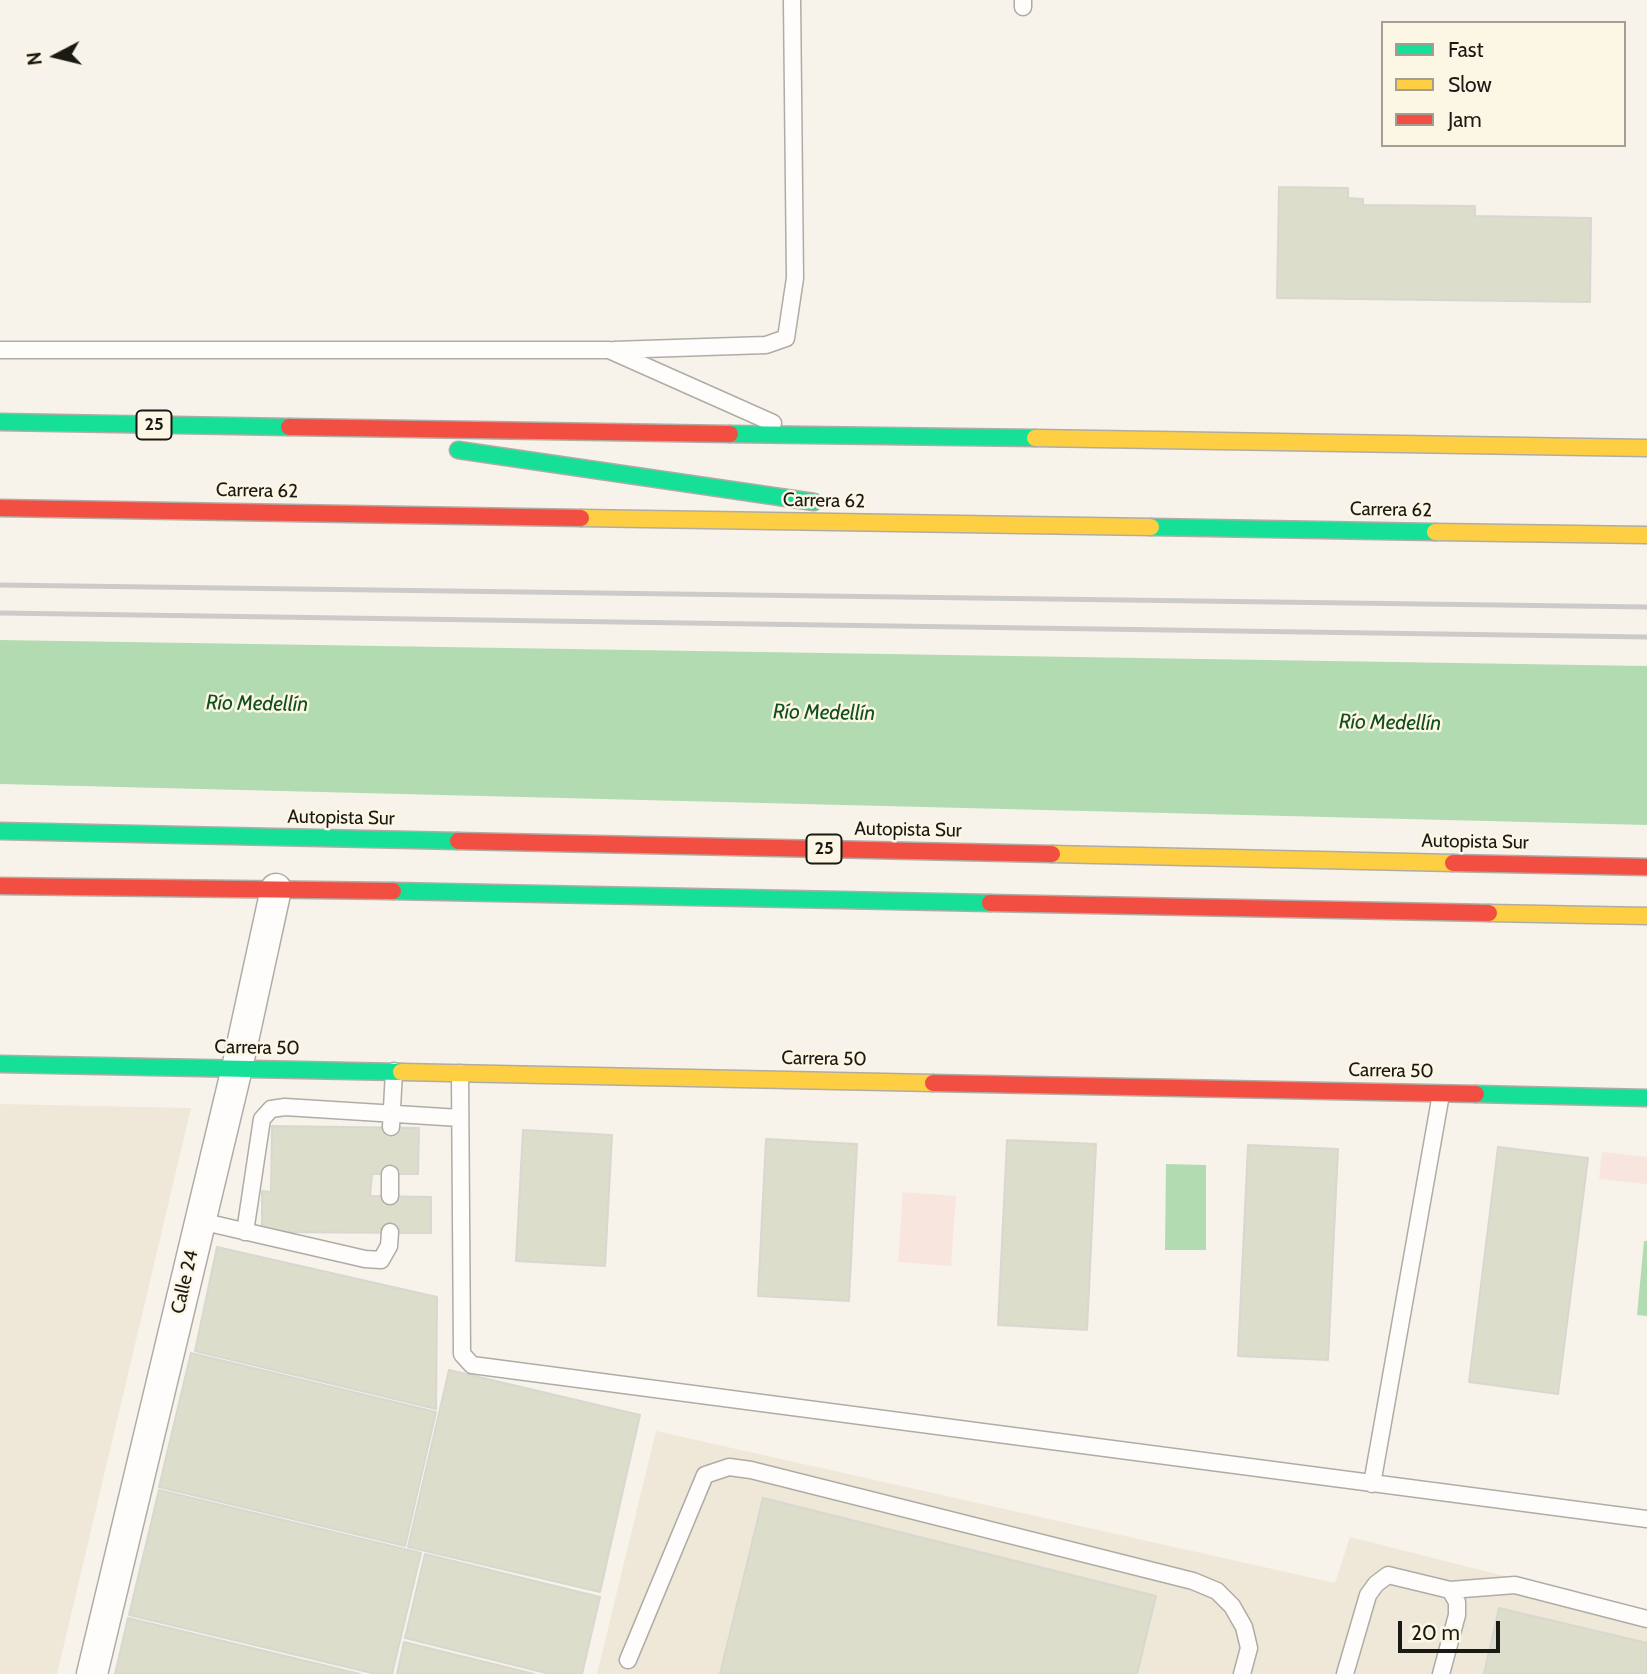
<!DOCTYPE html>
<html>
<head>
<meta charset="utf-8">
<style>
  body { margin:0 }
  #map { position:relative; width:1647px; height:1674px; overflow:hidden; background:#f7f3ea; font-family:Cabin,sans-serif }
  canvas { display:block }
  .legend { position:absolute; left:1381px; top:21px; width:245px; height:126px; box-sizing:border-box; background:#fcf6e5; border:2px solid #a29e91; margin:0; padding:9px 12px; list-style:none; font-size:21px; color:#1b1913 }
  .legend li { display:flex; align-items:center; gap:14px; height:35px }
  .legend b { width:35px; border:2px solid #a29e91 }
  .north { position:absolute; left:21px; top:21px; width:70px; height:70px; -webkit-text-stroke:5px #fcf6e5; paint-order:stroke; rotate:263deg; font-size:19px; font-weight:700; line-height:28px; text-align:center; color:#1b1913 }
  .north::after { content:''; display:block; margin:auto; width:24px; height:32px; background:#1b1913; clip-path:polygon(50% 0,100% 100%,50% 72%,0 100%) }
  .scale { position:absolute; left:1398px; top:1621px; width:102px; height:32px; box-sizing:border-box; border:4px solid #1b1913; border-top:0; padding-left:9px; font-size:21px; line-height:24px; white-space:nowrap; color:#1b1913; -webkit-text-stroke:5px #fcf6e5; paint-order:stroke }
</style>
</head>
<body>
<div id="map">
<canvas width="1647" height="1674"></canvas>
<ul class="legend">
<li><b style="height:9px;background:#16e098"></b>Fast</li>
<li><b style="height:9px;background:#ffcf43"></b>Slow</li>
<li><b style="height:9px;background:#f24e42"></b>Jam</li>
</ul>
<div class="north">N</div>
<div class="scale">20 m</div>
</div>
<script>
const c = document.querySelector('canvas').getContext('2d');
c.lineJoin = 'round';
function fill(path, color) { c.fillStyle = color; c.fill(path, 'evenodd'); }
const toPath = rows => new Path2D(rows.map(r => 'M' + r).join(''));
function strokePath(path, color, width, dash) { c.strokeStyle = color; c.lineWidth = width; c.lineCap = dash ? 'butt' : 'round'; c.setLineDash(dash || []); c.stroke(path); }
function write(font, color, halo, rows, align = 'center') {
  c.font = font + ' Cabin,sans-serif'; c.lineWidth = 5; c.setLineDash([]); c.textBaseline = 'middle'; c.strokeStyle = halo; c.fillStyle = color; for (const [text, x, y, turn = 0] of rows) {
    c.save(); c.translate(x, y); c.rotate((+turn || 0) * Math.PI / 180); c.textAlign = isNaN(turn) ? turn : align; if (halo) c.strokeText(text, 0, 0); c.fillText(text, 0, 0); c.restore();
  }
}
const built = toPath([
  [0,1104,191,1108,57,1674,0,1674],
  [656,1431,1335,1583,1350,1537,1647,1612,1647,1674,597,1674]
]);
const green = toPath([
  [1602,1152,1647,1157,1647,1184,1599,1179],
  [903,1192,956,1196,951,1266,898,1262]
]);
const water = toPath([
  [0,640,1647,666,1647,825,0,784],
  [1166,1164,1206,1165,1206,1250,1165,1250],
  [1644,1241,1647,1241,1647,1316,1637,1315]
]);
const building = toPath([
  [1279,187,1348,188,1348,198,1363,199,1363,205,1475,206,1475,216,1591,218,1590,302,1277,298,1279,187],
  [272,1126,419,1128,418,1174,372,1174,370,1196,431,1197,431,1233,262,1232,262,1191,271,1192,272,1126],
  [523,1130,612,1135,605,1266,516,1261,523,1130],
  [766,1139,857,1144,849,1301,758,1296,766,1139],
  [1007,1140,1096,1144,1087,1330,998,1325,1007,1140],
  [1248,1145,1338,1149,1328,1360,1238,1356,1248,1145],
  [1498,1147,1588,1158,1558,1394,1469,1382,1498,1147],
  [217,1247,437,1297,436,1409,195,1351,217,1247],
  [191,1353,436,1412,405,1546,159,1487,191,1353],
  [449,1370,640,1415,600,1592,408,1547,449,1370],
  [159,1490,421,1553,392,1674,376,1674,129,1615,159,1490],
  [763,1498,1156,1596,1137,1674,720,1674,763,1498],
  [425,1554,600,1597,582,1674,550,1674,405,1638,425,1554],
  [1499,1608,1647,1643,1647,1674,1484,1674,1499,1608],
  [128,1618,360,1674,115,1674,128,1618],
  [404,1642,534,1674,397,1674,404,1642]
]);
const lane = toPath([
  [1023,0,1023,7],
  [0,350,609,350,773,423],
  [614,350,766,345,786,338,795,278,792,0],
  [460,1073,462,1354,472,1365,1647,1519],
  [391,1127,394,1071],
  [390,1196,390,1174],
  [200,1221,365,1259,381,1260,389,1246,390,1232],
  [245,1232,262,1119,271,1109,285,1107,460,1118],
  [1372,1484,1441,1094],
  [1450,1590,1515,1585,1647,1619],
  [628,1660,705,1475,729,1467,751,1470,1193,1581,1217,1591,1232,1606,1244,1627,1249,1648,1242,1674],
  [1345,1674,1368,1595,1376,1584,1388,1575,1450,1590,1457,1602,1457,1615,1441,1674]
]);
const street = toPath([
  [92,1674,237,1068,276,889]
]);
const fast = toPath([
  [0,422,289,427],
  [730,434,1035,438],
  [458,450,814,502],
  [1151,527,1435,532],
  [0,831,458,841],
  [393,891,990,903],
  [0,1064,401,1072],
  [1476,1094,1647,1098]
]);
const slow = toPath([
  [1035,438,1647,448],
  [581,518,1151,527],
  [1435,532,1647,535],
  [1052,854,1453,863],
  [1489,913,1647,916],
  [401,1072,933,1083]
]);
const jam = toPath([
  [289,427,730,434],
  [0,508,581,518],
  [458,841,1052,854],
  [1453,863,1647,867],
  [0,886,393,891],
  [990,903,1489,913],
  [933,1083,1476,1094]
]);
const rail = toPath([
  [0,585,1647,607],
  [0,613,1647,637]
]);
const shields = [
  [154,425,35],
  [824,849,35]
];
const shieldNames = [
  ["25",154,425],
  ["25",824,849]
];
const streetNames = [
  ["Carrera 62",257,491,1],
  ["Carrera 62",824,501,1],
  ["Carrera 62",1391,510,1],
  ["Autopista Sur",341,818,1],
  ["Autopista Sur",908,830,1],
  ["Autopista Sur",1475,842,1],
  ["Carrera 50",257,1048,1],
  ["Carrera 50",824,1059,1],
  ["Carrera 50",1391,1071,1],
  ["Calle 24",185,1282,-77]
];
const waterNames = [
  ["Río Medellín",257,704,1],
  ["Río Medellín",824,713,1],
  ["Río Medellín",1390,723,1]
];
fill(built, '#efe8d8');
fill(green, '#f8e6de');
fill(water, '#b3dbb1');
fill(building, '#dcddcb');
strokePath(building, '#d8d7d0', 2);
strokePath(lane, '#afaca6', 19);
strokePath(street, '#afaca6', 33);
strokePath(fast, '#afaca6', 19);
strokePath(slow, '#afaca6', 19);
strokePath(jam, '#afaca6', 19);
strokePath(lane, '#fefdfc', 16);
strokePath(street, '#fefdfc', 30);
strokePath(fast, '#16e098', 16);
strokePath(slow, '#ffcf43', 16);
strokePath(jam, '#f24e42', 16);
strokePath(rail, '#cccbc9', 5);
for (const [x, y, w] of shields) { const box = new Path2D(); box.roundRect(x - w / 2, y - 14.5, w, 29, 5); c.fillStyle = '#fcf6e5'; c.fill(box); strokePath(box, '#1b1913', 2); }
write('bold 18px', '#1b1913', null, shieldNames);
write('19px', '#1b1913', '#fcf6e5', streetNames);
write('italic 21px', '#114f1b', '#fcf6e5', waterNames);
</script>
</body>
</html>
